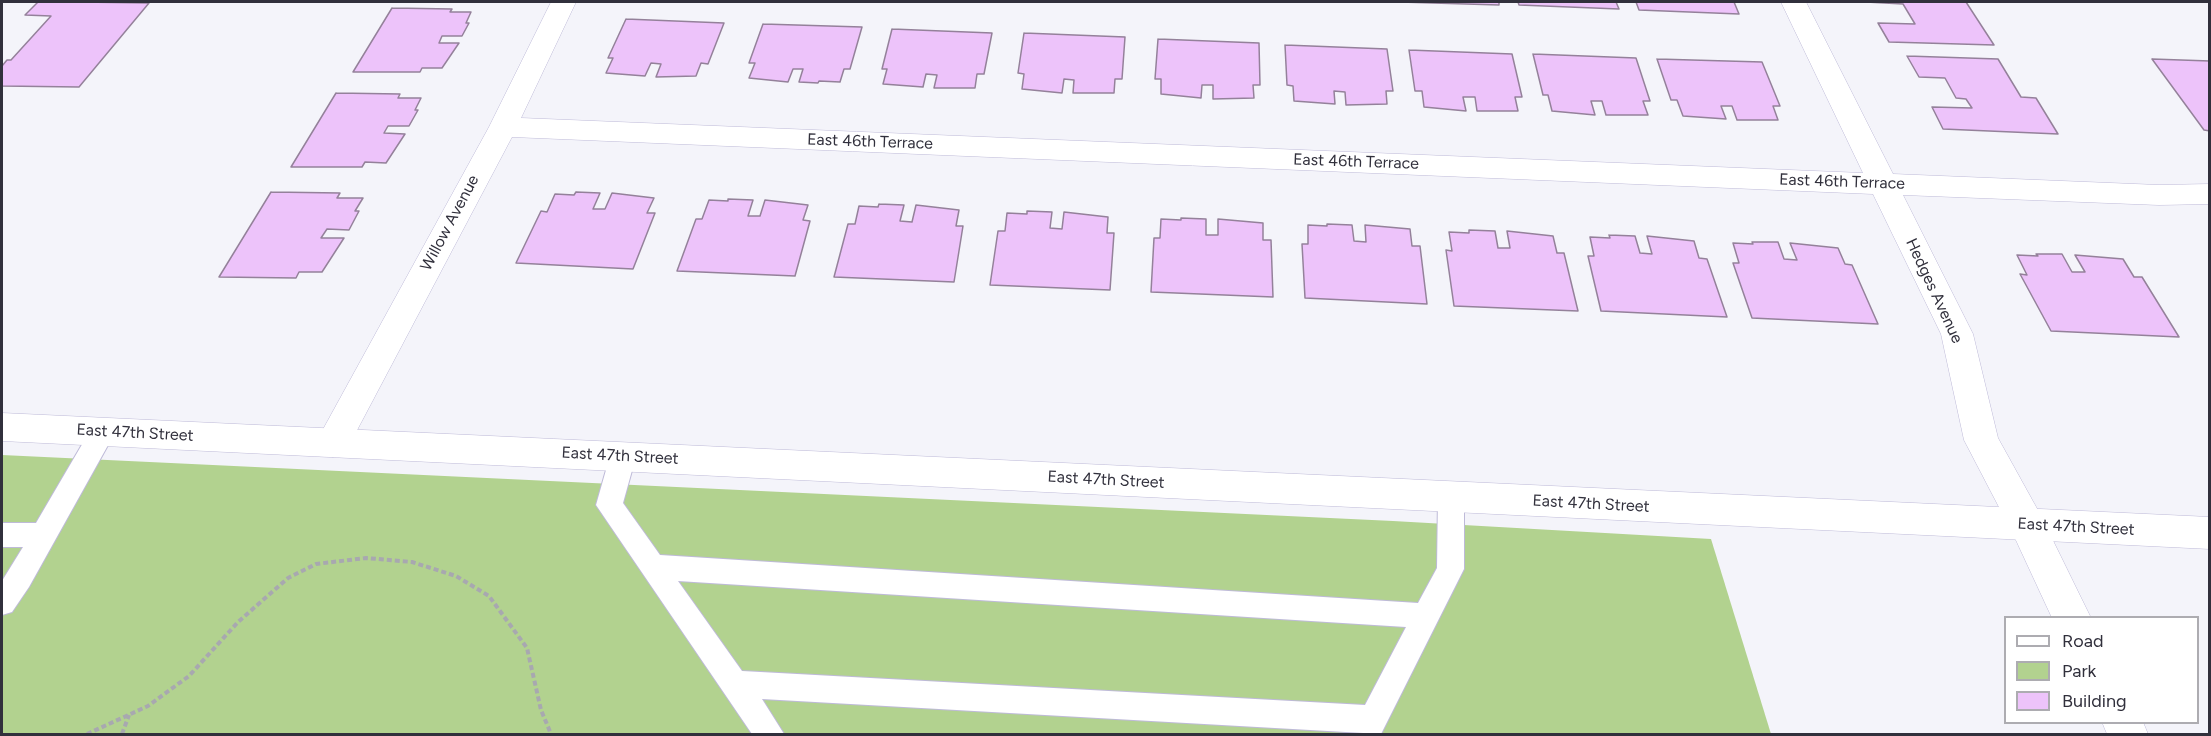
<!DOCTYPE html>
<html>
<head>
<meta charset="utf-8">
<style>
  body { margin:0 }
  #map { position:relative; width:2211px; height:736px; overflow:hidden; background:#f4f4fa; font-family:Figtree,sans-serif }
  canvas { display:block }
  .frame { position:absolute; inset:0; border:3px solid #31303c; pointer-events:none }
  .legend { position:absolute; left:2004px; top:616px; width:195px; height:108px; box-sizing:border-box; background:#fff; border:2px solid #adacb1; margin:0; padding:8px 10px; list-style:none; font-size:18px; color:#31303c }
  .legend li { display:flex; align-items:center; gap:12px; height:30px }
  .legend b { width:30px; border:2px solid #adacb1 }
</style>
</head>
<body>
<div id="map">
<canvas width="2211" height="736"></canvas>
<div class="frame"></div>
<ul class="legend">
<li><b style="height:8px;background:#fff"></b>Road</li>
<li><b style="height:16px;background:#b2d28f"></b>Park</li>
<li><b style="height:16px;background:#edc3fa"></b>Building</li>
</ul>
</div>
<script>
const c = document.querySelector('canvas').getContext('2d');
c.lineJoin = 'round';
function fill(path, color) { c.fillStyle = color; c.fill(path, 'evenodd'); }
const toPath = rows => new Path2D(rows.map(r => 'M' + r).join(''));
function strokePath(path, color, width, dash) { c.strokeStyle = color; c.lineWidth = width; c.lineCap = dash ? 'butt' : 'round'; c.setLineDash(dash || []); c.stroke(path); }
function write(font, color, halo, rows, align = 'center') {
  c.font = font + ' Figtree,sans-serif'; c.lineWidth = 5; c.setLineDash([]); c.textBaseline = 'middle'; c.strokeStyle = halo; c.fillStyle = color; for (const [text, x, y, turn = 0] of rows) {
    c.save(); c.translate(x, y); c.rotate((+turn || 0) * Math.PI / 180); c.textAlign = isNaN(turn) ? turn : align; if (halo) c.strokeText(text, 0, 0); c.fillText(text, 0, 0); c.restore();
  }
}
const green = toPath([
  [2,455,1393,521,1711,539,1771,734,2,734]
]);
const building = toPath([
  [38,2,80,2,149,3,79,87,2,86,2,66,7,60,11,60,51,16,25,15,38,2],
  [1400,2,1499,2,1499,5,1400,2],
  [1518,2,1616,2,1619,9,1519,5,1518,2],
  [1636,2,1734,2,1739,14,1639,10,1636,2],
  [1866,2,1966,2,1994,45,1889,42,1878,23,1915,24,1903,4,1866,2],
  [392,8,452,9,450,12,471,12,466,23,469,23,462,36,442,36,439,43,459,43,442,68,422,68,420,72,353,72,392,8],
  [626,19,724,23,708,64,701,63,696,76,656,77,661,64,651,63,645,76,606,73,613,58,608,58,626,19],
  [763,24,862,27,850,69,844,69,840,82,819,81,818,83,799,82,803,69,793,69,788,82,749,78,755,63,749,63,763,24],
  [892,29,992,33,984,74,977,74,975,88,934,88,937,75,926,74,923,87,883,84,887,69,882,69,892,29],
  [1024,33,1125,37,1122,79,1115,79,1114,93,1073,93,1074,80,1064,79,1062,93,1022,89,1024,74,1018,73,1024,33],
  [1158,39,1259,43,1260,85,1253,85,1254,98,1213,99,1213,85,1202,85,1201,98,1161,94,1161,79,1155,79,1158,39],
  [1285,45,1387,49,1393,91,1386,91,1387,104,1346,105,1345,92,1334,91,1335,104,1294,101,1293,86,1287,85,1285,45],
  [1409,50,1512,54,1522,97,1515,97,1518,111,1477,111,1475,97,1463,97,1466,111,1424,107,1422,91,1415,91,1409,50],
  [1533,54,1636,58,1650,101,1643,101,1648,115,1606,115,1602,101,1591,101,1595,115,1552,111,1548,95,1543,95,1533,54],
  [1907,56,1998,59,2021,97,2036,98,2058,134,1943,129,1932,107,1972,108,1966,99,1956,98,1945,78,1919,77,1907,56],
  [1657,59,1762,62,1780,106,1773,106,1778,120,1737,120,1732,106,1721,106,1726,119,1683,116,1677,100,1671,100,1657,59],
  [2152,59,2210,61,2210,131,2204,130,2152,59],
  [336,93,400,94,398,98,421,98,415,110,418,110,409,126,388,126,384,133,405,134,386,163,365,162,362,167,291,167,336,93],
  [271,192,340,193,337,198,363,198,355,211,359,211,349,230,327,229,321,238,344,238,322,272,299,272,296,278,219,277,271,192],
  [576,192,600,193,593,209,605,209,612,193,654,198,647,213,655,213,633,269,516,263,541,211,547,212,555,194,574,195,576,192],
  [728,199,753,200,748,216,760,216,765,200,808,205,803,220,810,221,795,276,677,271,696,219,702,219,709,200,728,201,728,199],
  [879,204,904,205,900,221,912,222,916,205,959,210,956,226,963,226,954,282,834,277,848,224,855,224,859,206,878,207,879,204],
  [1027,211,1052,212,1050,228,1062,229,1064,212,1108,217,1107,233,1114,233,1110,290,990,285,998,231,1005,231,1007,213,1027,214,1027,211],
  [1181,218,1206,219,1206,235,1218,235,1218,219,1263,223,1263,240,1271,240,1273,297,1151,292,1154,238,1160,238,1161,219,1181,220,1181,218],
  [1327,224,1352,225,1354,241,1366,242,1365,225,1410,229,1412,246,1420,246,1427,304,1305,298,1302,244,1308,244,1308,225,1327,226,1327,224],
  [1469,230,1495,231,1498,248,1510,248,1507,231,1553,236,1557,253,1564,253,1578,311,1454,306,1446,250,1452,251,1449,232,1469,233,1469,230],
  [1609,235,1635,236,1640,253,1652,254,1647,236,1694,241,1699,258,1707,259,1727,317,1601,311,1588,256,1594,256,1590,237,1610,238,1609,235],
  [1752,242,1778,242,1784,259,1797,260,1790,243,1838,248,1845,264,1852,265,1878,324,1752,318,1733,263,1739,263,1733,243,1753,244,1752,242],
  [2036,254,2062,254,2072,272,2085,272,2075,255,2123,259,2134,277,2142,277,2179,337,2051,331,2020,274,2027,275,2017,255,2038,256,2036,254]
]);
const path = toPath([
  [87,734,148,706,189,676,238,622,288,578,316,564,366,558,412,562,456,576,489,596,527,648,541,710,551,734],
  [122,734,129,715]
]);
const service = toPath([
  [103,421,112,424,115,431,112,438,29,587,12,612,2,615,2,581,23,547,2,547,2,523,36,523,94,424,103,421],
  [623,445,632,448,636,456,623,503,660,555,1418,603,1437,568,1438,497,1442,489,1451,486,1460,489,1464,497,1464,569,1381,734,762,699,784,734,752,734,596,505,610,456,614,448,623,445],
  [678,581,1406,627,1365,705,742,671,678,581]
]);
const minor = toPath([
  [551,2,576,2,521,118,1863,173,1781,2,1806,2,1893,174,2159,185,2210,184,2210,204,2159,205,1903,195,1973,334,1998,438,2040,514,2091,618,2052,618,2014,536,1964,440,1941,334,1873,194,512,137,345,453,333,457,321,453,316,443,321,433,489,127,551,2],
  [2102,722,2143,722,2148,734,2107,734,2102,722]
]);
const secondary = toPath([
  [2,413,2210,517,2210,549,2,441,2,413]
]);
const streetNames = [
  ["East 46th Terrace",870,142,2],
  ["East 46th Terrace",1356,162,2],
  ["East 46th Terrace",1842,182,2],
  ["Willow Avenue",450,223,-62],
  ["Hedges Avenue",1934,291,65],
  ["East 47th Street",135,433,3],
  ["East 47th Street",620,456,3],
  ["East 47th Street",1106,480,3],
  ["East 47th Street",1591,504,3],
  ["East 47th Street",2076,527,3]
];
fill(green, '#b2d28f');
fill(building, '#edc3fa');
strokePath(building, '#94819a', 1.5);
strokePath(service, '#bebad8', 2);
strokePath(minor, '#bebad8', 1);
strokePath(secondary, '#bebad8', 1);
strokePath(path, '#a8a8b0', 4, [5, 3]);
fill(service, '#fff');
fill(minor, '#fff');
fill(secondary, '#fff');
write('16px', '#31303c', '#fff', streetNames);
</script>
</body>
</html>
